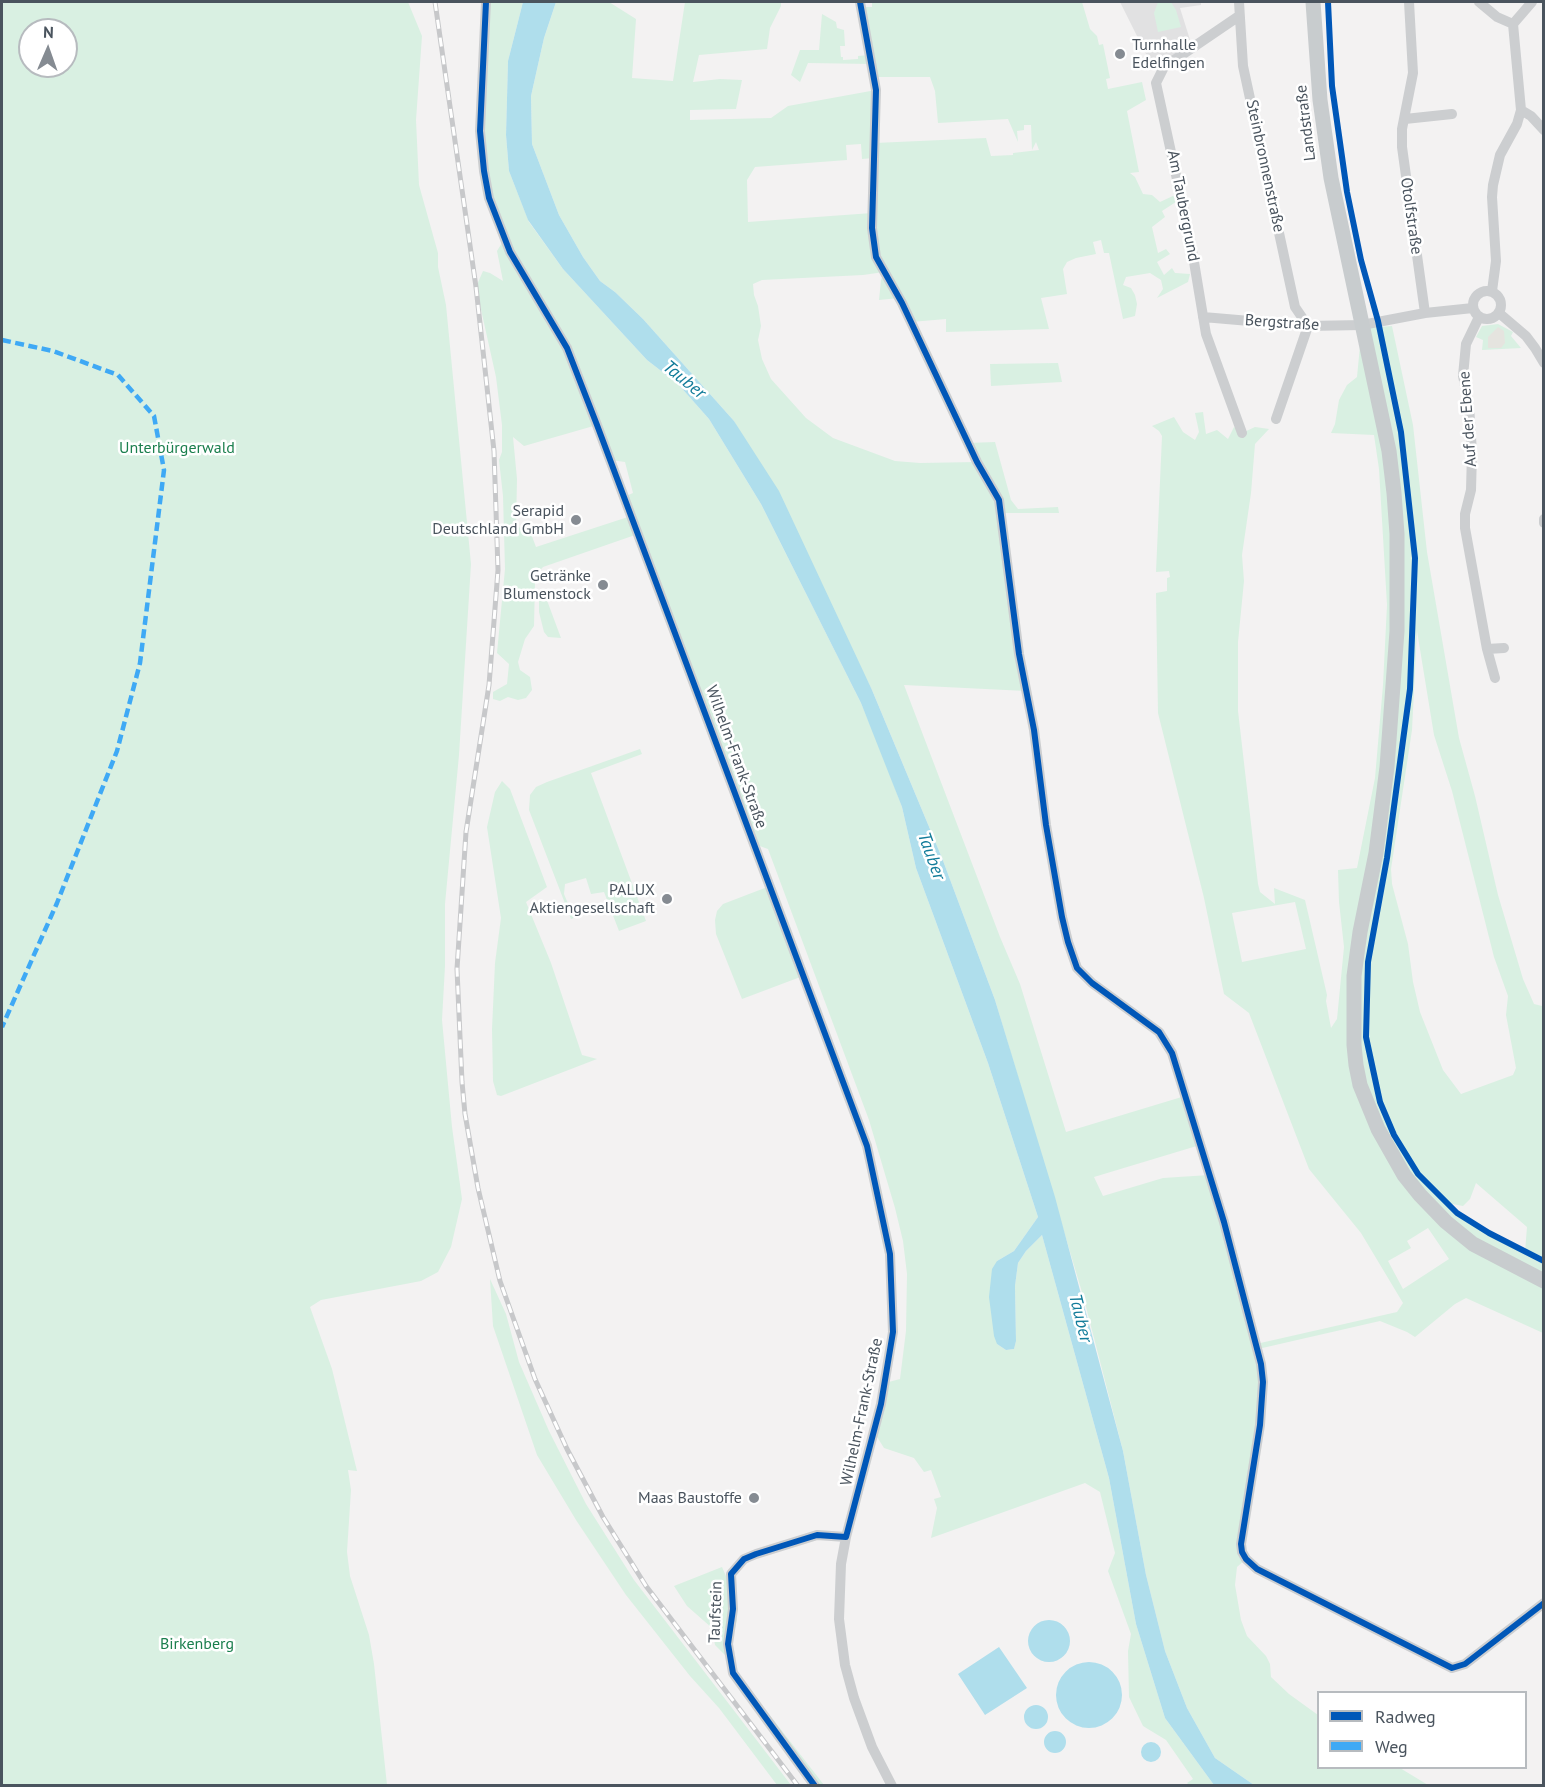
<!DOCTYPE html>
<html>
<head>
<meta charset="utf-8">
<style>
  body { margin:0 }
  #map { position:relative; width:1545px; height:1787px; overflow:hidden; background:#f3f2f2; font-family:"PT Sans",sans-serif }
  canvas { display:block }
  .frame { position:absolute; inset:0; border:3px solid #4a545e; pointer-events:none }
  .legend { position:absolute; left:1317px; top:1691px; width:210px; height:78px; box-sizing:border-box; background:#fff; border:2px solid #b7bbbf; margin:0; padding:8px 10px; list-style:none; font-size:18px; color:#4a545e }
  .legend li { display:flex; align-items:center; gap:12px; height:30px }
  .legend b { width:30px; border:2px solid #b7bbbf }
  .north { position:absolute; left:18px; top:18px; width:60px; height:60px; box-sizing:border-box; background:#fff; border:2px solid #b7bbbf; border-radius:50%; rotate:2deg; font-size:16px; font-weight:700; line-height:24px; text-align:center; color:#4a545e }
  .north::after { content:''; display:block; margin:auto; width:21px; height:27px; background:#858b92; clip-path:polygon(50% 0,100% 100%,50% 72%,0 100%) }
</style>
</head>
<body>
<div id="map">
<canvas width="1545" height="1787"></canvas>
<div class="frame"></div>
<ul class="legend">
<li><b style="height:8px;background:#0057b8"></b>Radweg</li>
<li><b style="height:8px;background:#3fa9f5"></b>Weg</li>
</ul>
<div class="north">N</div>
</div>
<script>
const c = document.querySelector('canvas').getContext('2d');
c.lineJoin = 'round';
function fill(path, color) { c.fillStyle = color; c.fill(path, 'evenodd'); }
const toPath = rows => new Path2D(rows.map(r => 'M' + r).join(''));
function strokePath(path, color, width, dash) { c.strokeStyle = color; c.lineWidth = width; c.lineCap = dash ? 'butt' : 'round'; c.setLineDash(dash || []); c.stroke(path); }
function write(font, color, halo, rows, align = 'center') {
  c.font = font + ' "PT Sans",sans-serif'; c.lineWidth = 5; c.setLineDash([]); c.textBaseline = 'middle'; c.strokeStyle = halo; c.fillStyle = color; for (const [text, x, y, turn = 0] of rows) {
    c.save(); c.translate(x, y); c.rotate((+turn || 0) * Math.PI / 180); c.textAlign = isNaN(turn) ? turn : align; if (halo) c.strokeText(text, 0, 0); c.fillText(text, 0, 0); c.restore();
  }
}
const education = toPath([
  [1120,2,1201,2,1201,5,1180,8,1191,43,1154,70]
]);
const green = toPath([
  [2,2,408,2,422,36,416,120,419,185,438,253,438,267,446,305,471,564,459,755,445,904,445,966,442,1020,452,1127,462,1199,451,1247,438,1272,421,1281,321,1300,310,1307,332,1369,357,1471,348,1470,351,1490,347,1552,350,1576,369,1635,374,1664,387,1785,2,1785],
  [30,30,66,30,66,66,30,66],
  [486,2,523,2,508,61,506,135,509,171,529,222,563,269,647,360,678,384,709,419,761,504,861,703,882,753,902,807,916,868,988,1063,1038,1217,1014,1251,997,1261,997,1344,1006,1350,1014,1349,1016,1341,1015,1286,1018,1263,1026,1251,1042,1235,1109,1478,1136,1624,1165,1718,1214,1785,1189,1785,1187,1783,1193,1779,1166,1740,1143,1726,1129,1697,1128,1651,1131,1634,1108,1571,1115,1553,1100,1492,1085,1483,931,1538,937,1508,934,1499,941,1497,931,1470,924,1472,914,1458,884,1448,874,1432,885,1383,900,1379,906,1331,907,1274,903,1241,895,1208,869,1120,768,849,754,844,638,534,543,567,536,575,535,582,534,626,525,639,518,662,520,670,530,677,532,690,526,698,518,700,508,697,500,701,493,699,493,692,507,684,509,664,497,653,505,569,503,496,499,460,502,452,502,425,496,377,476,287,483,271,490,273,503,281,497,251,505,238,484,171],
  [597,425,611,460,625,462,633,493,624,497,631,516,536,547,528,526,516,528,517,479,513,437,524,446],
  [556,2,609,2,636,19,632,78,673,81,685,2,702,2,702,3,781,2,781,6,770,28,767,49,699,55,693,82,720,79,742,80,736,109,690,110,690,120,771,118,788,106,876,90,875,143,986,138,991,156,1013,155,1013,153,1039,150,1036,142,1032,150,1031,125,1024,125,1024,130,1017,131,1018,142,1008,119,938,123,935,91,930,77,873,77,871,64,808,63,800,82,791,75,800,50,819,50,822,14,836,22,837,28,844,30,845,46,840,46,841,57,843,57,843,60,858,59,858,56,869,55,861,7,872,7,872,2,1082,2,1090,29,1097,36,1099,45,1103,44,1110,78,1106,79,1108,89,1142,82,1146,100,1127,111,1139,172,1130,173,1135,177,1143,194,1152,195,1160,202,1175,195,1172,186,1173,185,1182,198,1162,211,1165,217,1152,227,1158,253,1166,249,1170,254,1157,262,1164,275,1172,268,1175,273,1190,274,1188,282,1157,298,1163,289,1161,280,1150,273,1126,277,1123,285,1131,288,1135,295,1137,304,1135,316,1123,319,1109,253,1104,253,1101,240,1093,242,1096,254,1076,258,1067,262,1063,269,1067,294,1041,298,1049,329,946,332,946,319,911,322,899,298,879,300,881,280,884,272,863,275,762,280,753,284,754,295,758,306,761,326,758,340,762,359,771,379,806,418,833,438,895,461,920,463,976,462,968,443,995,442,1011,500,1018,509,1058,507,1059,513,1001,513,1026,691,904,685,1000,937,1020,984,1066,1132,1185,1096,1200,1145,1094,1177,1103,1196,1163,1178,1209,1175,1256,1344,1397,1312,1403,1303,1361,1233,1309,1169,1249,1013,1224,994,1204,898,1158,713,1156,593,1167,591,1167,578,1170,577,1169,571,1156,572,1162,436,1159,431,1152,426,1174,417,1183,432,1195,440,1199,432,1195,413,1203,412,1206,434,1217,430,1228,439,1234,427,1242,433,1255,427,1269,429,1255,444,1251,493,1242,555,1244,581,1238,642,1238,711,1258,884,1260,892,1275,904,1274,888,1305,900,1327,995,1326,1001,1331,1028,1337,1019,1344,947,1339,902,1338,870,1357,868,1375,778,1383,685,1387,605,1379,469,1374,435,1331,433,1335,424,1339,400,1347,385,1357,377,1362,325,1378,321,1380,327,1392,326,1413,425,1427,552,1459,738,1475,796,1498,895,1523,979,1534,1004,1542,1006,1543,1009,1543,1333,1466,1298,1455,1304,1415,1337,1407,1332,1380,1321,1258,1349,1263,1382,1244,1525,1246,1559,1237,1567,1235,1585,1241,1620,1247,1636,1266,1656,1270,1664,1271,1677,1289,1694,1318,1715,1318,1768,1400,1768,1428,1785,1254,1785,1215,1758,1187,1708,1165,1651,1146,1575,1123,1451,1084,1299,995,1000,942,858,872,690,734,421,643,319,615,292,600,281,583,257,559,215,532,144,531,96,544,38],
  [861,144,862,159,874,158,872,213,748,222,747,180,755,167,847,160,846,145],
  [1417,631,1434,735,1452,791,1494,957,1508,996,1506,1015,1516,1068,1513,1075,1461,1094,1443,1070,1420,1012,1413,982,1408,944,1392,884,1391,869,1412,730],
  [1295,902,1306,949,1242,962,1232,913],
  [1476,1183,1527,1227,1525,1252,1457,1213,1447,1203,1463,1206,1470,1199],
  [1428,1228,1449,1259,1403,1289,1388,1261,1411,1248,1407,1241],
  [1158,2,1171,2,1176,10,1181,27,1158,32,1154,13],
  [1498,324,1513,332,1511,336,1521,348,1482,350,1483,340,1476,337,1482,326],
  [1058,363,1062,382,991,386,990,364],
  [545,595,561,638,548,637,544,632,539,612,539,599],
  [640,749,642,754,591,773,646,921,619,931,604,892,591,894,586,878,565,884,564,894,574,918,571,919,529,810,530,795,536,787,547,782],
  [502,781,510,789,547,887,526,902,551,963,582,1055,597,1059,501,1096,497,1095,493,1081,492,1029,495,963,501,918,487,827,495,792],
  [770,886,803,976,742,999,716,934,715,920,717,911,723,904],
  [490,1279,506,1314,519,1362,549,1431,586,1504,634,1580,791,1785,777,1785,719,1708,690,1676,626,1595,576,1520,537,1455,493,1326],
  [722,1567,732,1590,733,1609,737,1620,731,1646,737,1673,824,1785,815,1785,733,1673,729,1659,715,1645,712,1628,687,1606,674,1586]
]);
const sand = toPath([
  [1498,327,1504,331,1505,343,1501,348,1488,348,1488,337]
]);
const water = toPath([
  [523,2,556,2,544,38,531,96,532,144,559,215,583,257,600,281,615,292,643,319,734,421,779,491,872,690,942,858,995,1000,1055,1197,1123,1451,1146,1575,1165,1651,1187,1708,1215,1758,1254,1785,1214,1785,1165,1718,1136,1624,1109,1478,1042,1235,1026,1251,1018,1263,1015,1286,1016,1341,1014,1349,1006,1350,997,1344,994,1336,989,1297,992,1269,997,1261,1014,1251,1038,1217,988,1063,916,868,902,807,861,703,761,504,709,419,678,384,647,360,563,269,528,220,509,171,506,135,508,61],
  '1028 1641a21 21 0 1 1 42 0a21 21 0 1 1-42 0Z',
  [999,1647,1027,1688,985,1715,958,1674],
  '1056 1695a33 33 0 1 1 66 0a33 33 0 1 1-66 0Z',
  '1024 1717a12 12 0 1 1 24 0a12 12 0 1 1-24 0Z',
  '1044 1742a11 11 0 1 1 22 0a11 11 0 1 1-22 0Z',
  '1141 1752a10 10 0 1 1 20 0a10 10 0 1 1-20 0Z'
]);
const street = toPath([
  [486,2,480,131,484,171,489,198,510,252,567,348,597,425,867,1146,890,1254,893,1332,881,1404,846,1537,841,1564,839,1619,845,1665,854,1698,872,1747,892,1786],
  [860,2,876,90,872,228,876,257,902,303,977,462,999,500,1019,654,1034,730,1046,825,1062,917,1068,942,1077,968,1092,983,1159,1032,1172,1053,1224,1222,1261,1364,1263,1382,1260,1425,1241,1544,1242,1552,1246,1559,1257,1569,1452,1668,1465,1664,1544,1603],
  [1239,2,1243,66,1295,307,1308,326,1276,419],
  [1409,2,1413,73,1402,129,1402,147,1425,313],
  [1479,2,1497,17,1513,24],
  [1239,16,1164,67,1156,83,1191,244,1206,334,1242,433],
  [1521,110,1531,116,1544,130],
  [1405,119,1452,114],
  '1473 305a14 14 0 1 1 28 0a14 14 0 1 1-28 0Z',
  [1492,291,1496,261,1492,197,1493,185,1500,155,1517,124,1521,110,1513,24,1532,2],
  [1499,313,1526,336,1535,348,1544,363],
  [1203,317,1308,326,1362,325,1425,313,1473,308],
  [1479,317,1466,344,1463,376,1469,405,1472,453,1471,490,1465,514,1465,528,1487,649,1504,648],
  [1544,519,1544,523],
  [1487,649,1495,678],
  [815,1786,733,1673,728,1644,733,1609,731,1574,744,1559,756,1554,817,1535,846,1537]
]);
const primary = toPath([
  [1313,2,1320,100,1331,178,1389,451,1394,493,1397,534,1397,631,1387,767,1376,853,1360,932,1354,976,1354,1045,1356,1065,1360,1085,1378,1129,1404,1175,1420,1195,1446,1222,1473,1244,1544,1281]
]);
const rail = toPath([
  [435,2,476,287,494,451,498,570,489,685,466,832,457,969,462,1082,465,1114,478,1188,500,1281,535,1379,567,1449,603,1517,646,1586,798,1786]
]);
const quiet = toPath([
  [2,340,53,351,118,375,154,416,164,470,140,663,117,751,57,903,2,1027]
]);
const cycleway = toPath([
  [486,2,480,131,484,171,489,198,510,252,567,348,597,425,867,1146,890,1254,893,1332,881,1404,846,1537,817,1535,756,1554,744,1559,731,1574,733,1609,728,1644,733,1673,815,1786],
  [860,2,876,90,872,228,876,257,902,303,977,462,999,500,1019,654,1034,730,1046,825,1062,917,1068,942,1077,968,1092,983,1159,1032,1172,1053,1224,1222,1261,1364,1263,1382,1260,1425,1241,1544,1242,1552,1246,1559,1257,1569,1452,1668,1465,1664,1544,1603],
  [1328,2,1332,86,1347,192,1361,260,1378,321,1401,432,1415,558,1410,689,1387,858,1368,962,1366,1037,1380,1102,1394,1135,1418,1174,1457,1213,1489,1233,1544,1261]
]);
const markers = [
  [1120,54,6,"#858b92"],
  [576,520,6,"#858b92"],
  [603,585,6,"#858b92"],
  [667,899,6,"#858b92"],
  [754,1498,6,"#858b92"]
];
const poiNames = [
  ["Turnhalle",1132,45,"left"],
  ["Edelfingen",1132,63,"left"],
  ["Serapid",564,511],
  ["Deutschland GmbH",564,529],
  ["Getränke",591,576],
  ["Blumenstock",591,594],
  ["PALUX",655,890],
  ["Aktiengesellschaft",655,908],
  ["Maas Baustoffe",742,1498]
];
const streetNames = [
  ["Landstraße",1306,123,-97],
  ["Steinbronnenstraße",1265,166,78],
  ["Am Taubergrund",1183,206,79],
  ["Otolfstraße",1411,216,82],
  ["Bergstraße",1282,323,4],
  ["Auf der Ebene",1468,419,-94],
  ["Wilhelm-Frank-Straße",736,757,70],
  ["Wilhelm-Frank-Straße",862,1412,-78],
  ["Taufstein",716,1612,-88]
];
const parkNames = [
  ["Unterbürgerwald",177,448],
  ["Birkenberg",197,1644]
];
const waterNames = [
  ["Tauber",684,380,39],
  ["Tauber",931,856,70],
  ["Tauber",1080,1318,76]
];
fill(education, '#e1e1e2');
fill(green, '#d9f0e2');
fill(sand, '#e5e4df');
fill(water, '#afdeec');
strokePath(street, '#ccced0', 10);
strokePath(primary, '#c8ccce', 15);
strokePath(rail, '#c7c8ca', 5);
strokePath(rail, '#fff', 3, [9]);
strokePath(quiet, '#3fa9f5', 4.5, [9, 4.5]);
strokePath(cycleway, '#0057b8', 6);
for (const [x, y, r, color] of markers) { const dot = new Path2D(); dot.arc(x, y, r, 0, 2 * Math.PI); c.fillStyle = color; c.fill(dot); strokePath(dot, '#fff', 2); }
write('16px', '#4a545e', '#fff', poiNames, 'right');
write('16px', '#4a545e', '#fff', streetNames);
write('16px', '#1b7f4e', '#fff', parkNames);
write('italic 18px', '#127c9a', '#fff', waterNames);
</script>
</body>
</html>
